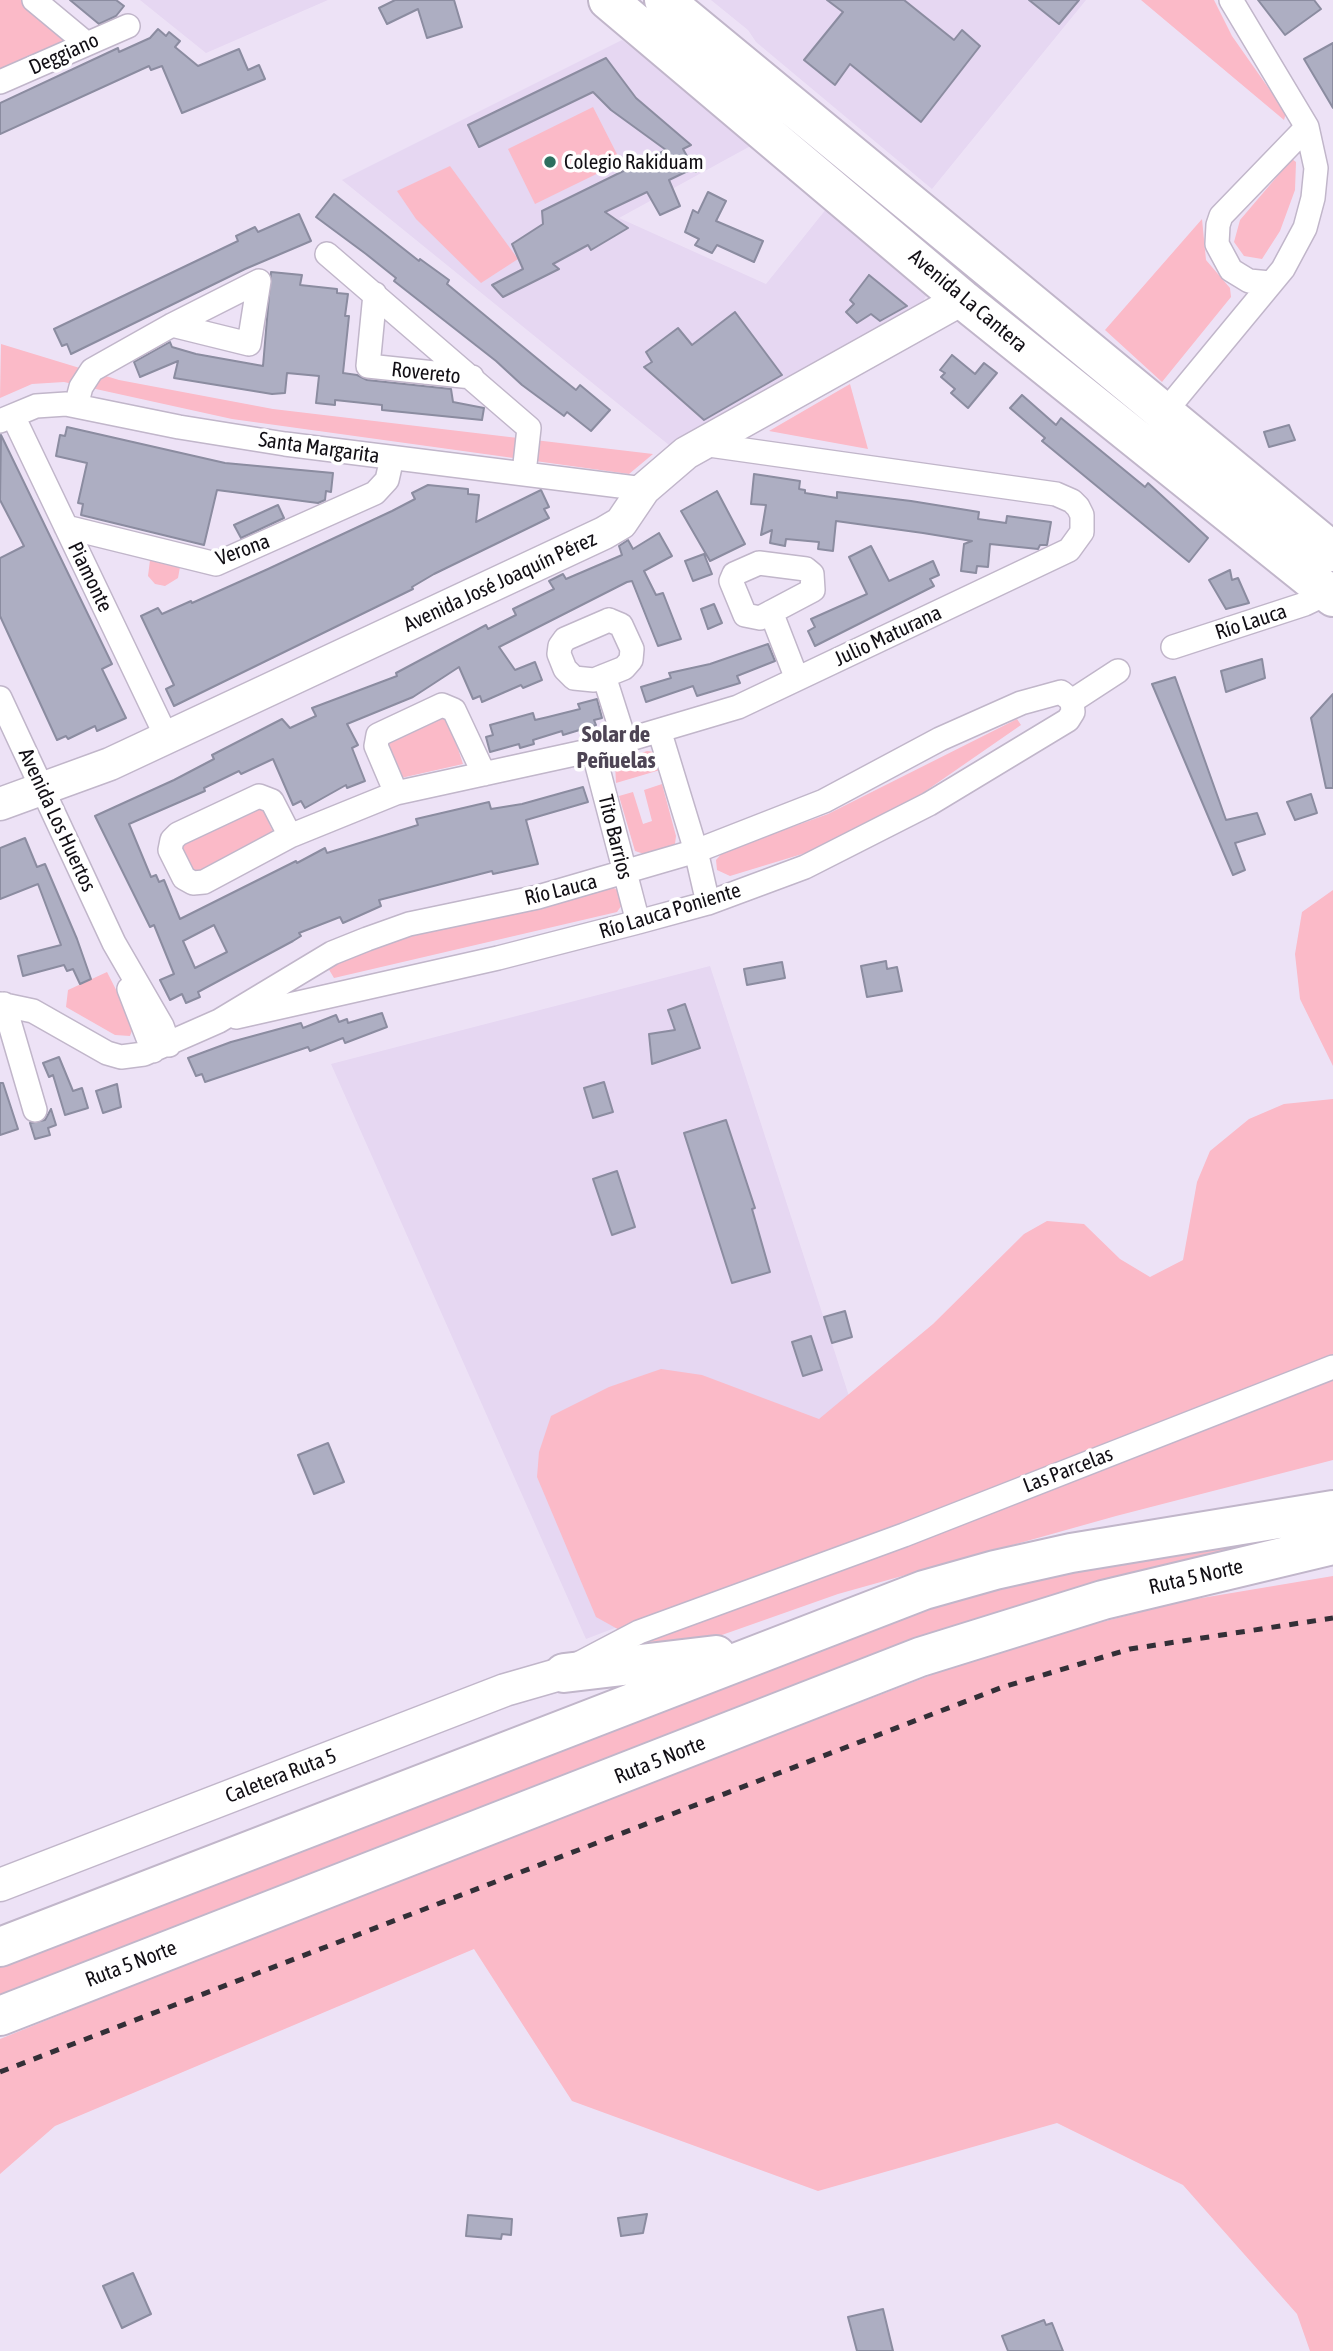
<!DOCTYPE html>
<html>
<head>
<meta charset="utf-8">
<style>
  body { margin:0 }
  canvas { display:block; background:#ede2f6 }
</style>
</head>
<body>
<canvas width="1333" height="2351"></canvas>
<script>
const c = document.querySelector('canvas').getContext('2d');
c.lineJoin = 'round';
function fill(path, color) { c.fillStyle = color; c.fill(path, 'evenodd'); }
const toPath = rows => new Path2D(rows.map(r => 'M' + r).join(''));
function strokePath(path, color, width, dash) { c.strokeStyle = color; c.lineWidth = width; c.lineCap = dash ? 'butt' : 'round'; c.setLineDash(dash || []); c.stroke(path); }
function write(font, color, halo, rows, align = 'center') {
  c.font = font + ' "Asap Condensed",sans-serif'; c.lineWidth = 7; c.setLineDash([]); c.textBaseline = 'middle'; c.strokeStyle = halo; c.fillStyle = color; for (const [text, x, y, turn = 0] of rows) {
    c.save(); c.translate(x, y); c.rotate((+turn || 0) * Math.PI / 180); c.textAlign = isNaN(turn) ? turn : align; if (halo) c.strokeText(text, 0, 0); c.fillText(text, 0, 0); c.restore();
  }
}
const built = toPath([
  [140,0,328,0,206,53],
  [711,0,1086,0,932,189,756,42,748,30],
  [622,40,756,143,619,218,766,284,827,208,929,291,922,303,669,445,342,180],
  [710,966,890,1523,586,1639,331,1064]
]);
const green = toPath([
  [0,0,24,0,64,37,63,44,0,71],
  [1141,0,1214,0,1232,36,1286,113,1284,120],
  [593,107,621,162,535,204,508,149],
  [1292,159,1296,162,1295,190,1280,231,1262,259,1244,256,1234,242,1240,220],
  [450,166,518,259,481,283,416,219,397,191],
  [1202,219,1206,260,1230,288,1231,297,1162,382,1105,330],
  [1,344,119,380,273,409,653,454,629,474,232,419,64,382,32,384,0,398],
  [850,384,868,449,769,431],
  [150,560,180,567,178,578,165,586,155,584,148,576],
  [441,714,448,718,463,764,401,778,387,743],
  [1017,719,1021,725,904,806,812,851,730,876,717,870,716,860,723,852,828,814],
  [647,751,655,752,660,770,616,783,615,763],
  [662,784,676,836,675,844,644,854,635,851,619,796,633,792,643,824,652,821,644,790],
  [261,805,273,832,270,839,197,873,191,871,180,848,181,843],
  [612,887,621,892,624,902,617,912,334,978,325,963,362,946],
  [1333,890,1333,1066,1300,999,1295,954,1302,912],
  [107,972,134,1025,130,1036,115,1035,66,1007,68,990],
  [1333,1099,1333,1460,1116,1516,838,1594,719,1636,650,1647,596,1617,537,1477,539,1452,551,1416,609,1387,661,1369,702,1375,819,1419,933,1324,1024,1234,1047,1221,1084,1224,1120,1259,1150,1277,1183,1260,1197,1182,1210,1151,1249,1119,1284,1104],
  [1333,1523,0,2001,0,1962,782,1659,1003,1582],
  [1333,1576,1333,2351,1310,2351,1297,2314,1183,2185,1057,2123,818,2191,572,2101,474,1949,55,2126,0,2174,0,2039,258,1935,1004,1647,1184,1601]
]);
const building = toPath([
  [70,0,116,0,124,6,116,16,99,24,70,0],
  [395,0,454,0,462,27,427,38,418,9,387,24,379,8,395,0],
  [827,0,904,0,954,40,962,30,980,46,921,122,850,64,835,85,804,60,843,12,827,0],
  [1029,0,1079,0,1059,24,1029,0],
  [1258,0,1314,0,1321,9,1285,35,1258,0],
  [158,29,166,36,169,32,180,41,175,47,198,66,239,49,248,70,259,65,265,79,182,113,162,66,151,70,149,66,0,134,0,103,118,48,119,52,150,38,158,29],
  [1333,43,1333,108,1304,59,1333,43],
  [606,58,636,98,691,145,683,149,696,172,692,169,669,180,680,206,660,215,647,192,605,212,628,228,591,250,588,245,553,264,559,269,503,297,492,285,523,269,512,244,543,224,542,211,666,150,611,110,593,92,479,147,468,125,606,58],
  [708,192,726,201,716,221,763,241,754,262,717,245,712,253,695,245,699,239,685,232,693,210,698,213,708,192],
  [334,194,419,261,420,259,449,280,447,284,551,370,576,390,580,385,610,410,591,431,567,412,564,416,522,385,496,361,394,281,396,278,366,254,316,217,334,194],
  [299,214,311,241,245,269,71,354,67,344,62,346,54,329,238,241,236,236,255,227,258,232,299,214],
  [271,272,302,275,300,285,337,289,337,293,348,294,345,316,349,316,343,373,357,375,367,380,451,389,453,402,484,408,482,420,382,410,382,405,335,400,335,405,316,403,319,376,287,373,285,393,272,394,174,378,178,361,140,377,134,362,170,342,172,347,196,354,263,366,271,272],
  [869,275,907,306,880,321,871,314,857,323,846,312,854,304,850,300,869,275],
  [735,312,782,375,704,420,644,367,652,362,646,352,678,328,692,345,735,312],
  [952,355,975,374,984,363,997,373,968,408,951,393,955,389,941,377,945,373,940,370,952,355],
  [1022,395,1056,425,1061,418,1145,487,1148,483,1208,538,1189,562,1042,441,1045,438,1010,408,1022,395],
  [1289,425,1295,440,1269,447,1264,432,1289,425],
  [67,427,225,463,333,473,331,492,326,491,325,500,318,503,217,490,204,545,118,524,81,515,83,504,78,503,87,463,56,456,60,435,65,436,67,427],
  [1,435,112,664,102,669,126,718,97,731,95,726,68,739,66,736,57,740,0,616,0,558,24,546,0,500,1,435],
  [754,474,800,481,799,489,805,490,805,493,837,498,837,492,911,501,979,512,978,519,1006,523,1007,516,1051,522,1047,545,1040,545,1038,549,990,544,988,567,977,566,976,573,961,571,964,544,972,541,923,533,836,521,833,551,818,549,819,542,786,539,785,546,770,543,772,530,761,535,766,505,751,504,754,474],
  [428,485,468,489,468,494,479,495,476,522,541,490,549,507,544,509,549,518,434,574,412,587,413,589,174,706,166,689,174,685,141,616,158,608,162,614,191,601,192,603,268,569,392,511,415,499,412,493,428,485],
  [717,491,745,544,710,561,681,511,717,491],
  [278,505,284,518,241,538,234,525,278,505],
  [659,533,672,556,644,571,656,595,663,593,681,639,658,646,632,581,627,582,499,647,515,670,535,662,542,680,523,688,521,685,482,702,480,696,473,699,459,667,413,697,347,724,358,745,352,748,365,781,347,788,346,785,305,808,301,801,293,805,273,759,241,774,239,771,204,788,205,791,129,824,151,877,156,875,159,882,164,880,180,919,296,861,297,863,325,848,327,853,418,825,416,819,489,802,491,809,522,804,583,787,588,802,526,820,538,864,493,874,492,871,379,900,381,906,343,923,340,917,299,933,301,936,293,941,198,992,200,997,186,1003,182,994,170,1000,160,980,174,974,154,925,150,927,95,816,174,780,214,759,212,755,282,719,290,728,316,716,312,708,397,676,396,673,486,625,488,629,516,615,513,609,554,589,549,581,563,574,566,579,622,555,619,546,628,540,633,549,659,533],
  [214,925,227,952,195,968,183,941,214,925],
  [871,546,889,581,933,561,939,575,930,579,934,586,815,646,808,631,815,627,811,619,867,594,849,557,871,546],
  [704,554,712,574,693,581,685,561,704,554],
  [1230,570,1232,580,1238,578,1249,603,1226,609,1209,580,1230,570],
  [714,604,722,623,708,629,701,609,714,604],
  [768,644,775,661,737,676,740,683,697,696,693,686,646,702,641,687,671,678,669,673,710,664,768,644],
  [1262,659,1265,678,1226,692,1221,671,1262,659],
  [1175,677,1226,820,1257,813,1265,834,1235,843,1245,870,1233,875,1152,684,1175,677],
  [1333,694,1333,788,1326,788,1311,718,1333,694],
  [597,699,602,718,594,720,596,725,563,735,562,731,533,740,534,744,520,748,519,744,490,752,486,737,493,735,490,725,533,713,535,720,548,717,580,709,578,704,597,699],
  [1311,794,1317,813,1295,820,1287,802,1311,794],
  [25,838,37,867,45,864,77,939,91,979,80,984,73,969,67,971,64,965,23,976,18,956,61,945,38,884,0,899,0,848,25,838],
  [886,961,887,969,897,967,902,991,867,997,861,966,886,961],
  [782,962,785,978,747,985,744,969,782,962],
  [685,1004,700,1048,652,1064,649,1034,675,1030,668,1010,685,1004],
  [382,1013,387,1027,345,1043,343,1038,310,1051,308,1047,205,1082,202,1074,196,1076,188,1058,231,1042,301,1023,303,1028,336,1015,339,1022,347,1019,348,1023,382,1013],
  [59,1057,73,1091,82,1088,88,1108,65,1115,53,1075,49,1077,43,1063,59,1057],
  [604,1082,613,1112,593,1118,584,1088,604,1082],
  [0,1083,3,1083,18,1129,0,1135,0,1083],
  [117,1084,121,1107,103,1113,96,1091,117,1084],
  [51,1109,56,1125,48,1128,50,1135,35,1139,30,1123,45,1120,51,1109],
  [726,1120,755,1208,752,1209,770,1272,732,1283,684,1133,726,1120],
  [617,1171,635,1227,612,1235,593,1179,617,1171],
  [845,1311,852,1337,832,1343,824,1317,845,1311],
  [811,1336,822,1370,803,1376,792,1342,811,1336],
  [328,1443,344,1482,314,1494,298,1455,328,1443],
  [647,2214,643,2233,621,2236,618,2218,647,2214],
  [468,2215,512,2219,511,2235,502,2234,501,2239,466,2236,468,2215],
  [133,2273,151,2314,122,2328,103,2286,133,2273],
  [883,2309,893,2351,857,2351,848,2317,883,2309],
  [1044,2320,1046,2325,1052,2323,1063,2351,1008,2351,1002,2336,1044,2320]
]);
const street = toPath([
  [34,0,87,44],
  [0,82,128,26],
  [327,254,529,428,524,473],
  [1270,283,1249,281,1231,270,1217,244,1218,225,1221,216,1307,127],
  [375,294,368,366,472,377],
  [76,406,81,387,92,370,172,325,259,281,249,344,172,325],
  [1164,413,1283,269,1305,228,1313,198,1316,168,1307,127,1231,0],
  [13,416,167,738],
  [0,421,36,406,66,404,179,427,285,444,644,489],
  [66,527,216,564,375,493,387,480,392,458],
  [759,563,806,569,812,574,813,590,760,618,745,615,731,581,734,574,759,563],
  [771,612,797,679],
  [609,620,621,625,632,649,631,660,624,668,594,680,574,678,565,669,559,654,560,646,565,639,609,620],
  [1173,647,1305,604,1328,593],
  [604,676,625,742],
  [0,698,114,943,162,1026,169,1045],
  [1072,701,1118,671],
  [660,733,696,851,708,903],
  [593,750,638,922],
  [396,793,376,746,378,735,442,705,454,710,484,774],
  [290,836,272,801,259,796,178,834,172,840,170,850,184,878,193,883,204,882,290,836,396,793,593,750,738,707,1069,550,1082,532,1082,515,1078,507,1072,501,1056,494,702,444],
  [129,989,153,1051],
  [0,1004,33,1011,107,1053,121,1057,144,1054,219,1021,332,953,367,939,409,924,538,897,696,851,824,801,940,739,1021,703,1061,692,1072,701],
  [4,1004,35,1110],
  [236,1017,498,958,638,922,708,903,805,867,929,804,1068,720,1073,712,1072,701],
  [578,1664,639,1632,904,1535,1333,1367]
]);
const secondary = toPath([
  [0,804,110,764,604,533,621,523,644,489,686,453,962,299],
  [0,1885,505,1690,564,1673]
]);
const highway = toPath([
  [608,0,962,299,1333,597],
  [664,0,1333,552],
  [564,1673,716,1655],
  [0,1947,924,1590,995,1570,1071,1553,1333,1510],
  [0,2016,920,1657,1103,1600,1333,1545]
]);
const rail = toPath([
  [0,2072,1003,1687,1130,1649,1333,1618]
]);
const markers = [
  [550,162,7,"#2d6f5f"]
];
const streetNames = [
  ["Deggiano",64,54,-24],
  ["Avenida La Cantera",968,301,40],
  ["Rovereto",426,373,6],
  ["Santa Margarita",319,448,8],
  ["Verona",243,550,-20],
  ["Piamonte",90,577,64],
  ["Avenida José Joaquín Pérez",500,582,-25],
  ["Río Lauca",1251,622,-18],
  ["Julio Maturana",888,636,-25],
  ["Avenida Los Huertos",57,820,65],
  ["Tito Barrios",615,837,76],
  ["Río Lauca",561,890,-14],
  ["Río Lauca Poniente",670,911,-17],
  ["Las Parcelas",1068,1470,-21],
  ["Ruta 5 Norte",1196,1577,-13],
  ["Ruta 5 Norte",660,1760,-22],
  ["Caletera Ruta 5",281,1776,-21],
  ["Ruta 5 Norte",131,1964,-21]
];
const poiNames = [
  ["Colegio Rakiduam",564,162]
];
const neighbourhoodNames = [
  ["Solar de",616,735],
  ["Peñuelas",616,761]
];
fill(built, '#e6d7f2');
fill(green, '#fbbac8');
fill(building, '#adaec2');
strokePath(building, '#8b8ca0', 2);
strokePath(street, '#c1b6ca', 26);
strokePath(secondary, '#c1b6ca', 35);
strokePath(highway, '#c1b6ca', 42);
strokePath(street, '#fff', 23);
strokePath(secondary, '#fff', 32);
strokePath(highway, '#fff', 38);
strokePath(rail, '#332f37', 5, [9, 9]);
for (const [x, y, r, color] of markers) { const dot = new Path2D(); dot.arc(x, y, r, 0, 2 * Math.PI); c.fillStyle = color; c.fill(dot); strokePath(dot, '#fff', 2.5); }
write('21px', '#120f15', '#fff', streetNames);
write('21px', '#120f15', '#fff', poiNames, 'left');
write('bold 23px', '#4e4555', '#fff', neighbourhoodNames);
</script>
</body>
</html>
